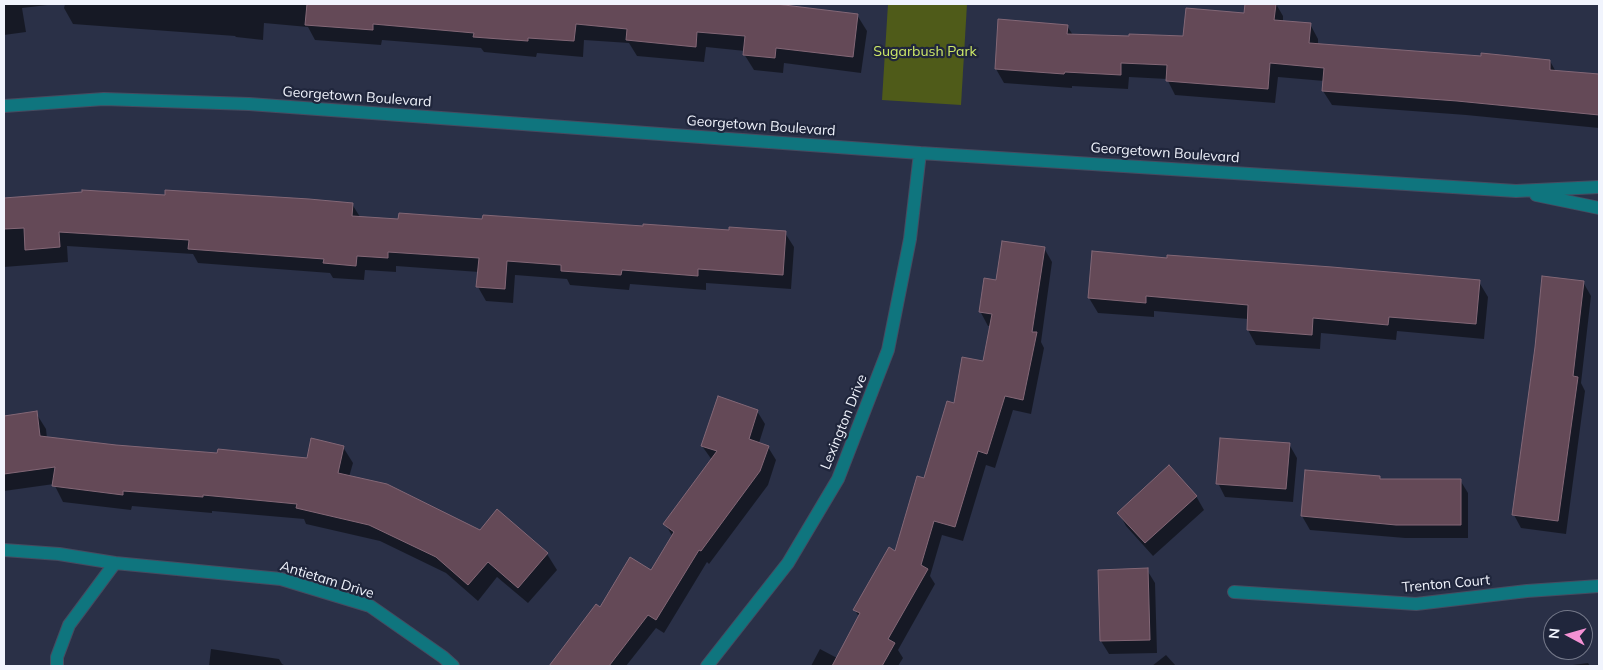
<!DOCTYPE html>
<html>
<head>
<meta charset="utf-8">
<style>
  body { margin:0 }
  #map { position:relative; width:1603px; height:670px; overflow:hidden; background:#2a3047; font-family:Mulish,sans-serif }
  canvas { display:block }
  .frame { position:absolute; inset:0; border:5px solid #f1f4fd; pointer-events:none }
  .north { position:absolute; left:1543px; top:610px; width:50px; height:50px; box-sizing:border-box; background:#20263c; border:1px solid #747889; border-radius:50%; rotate:276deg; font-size:14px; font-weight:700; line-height:20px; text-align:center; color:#f1f4fd }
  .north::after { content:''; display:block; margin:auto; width:18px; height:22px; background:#f491d4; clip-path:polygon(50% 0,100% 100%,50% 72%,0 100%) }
</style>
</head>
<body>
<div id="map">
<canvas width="1603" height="670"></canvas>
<div class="frame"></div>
<div class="north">N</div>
</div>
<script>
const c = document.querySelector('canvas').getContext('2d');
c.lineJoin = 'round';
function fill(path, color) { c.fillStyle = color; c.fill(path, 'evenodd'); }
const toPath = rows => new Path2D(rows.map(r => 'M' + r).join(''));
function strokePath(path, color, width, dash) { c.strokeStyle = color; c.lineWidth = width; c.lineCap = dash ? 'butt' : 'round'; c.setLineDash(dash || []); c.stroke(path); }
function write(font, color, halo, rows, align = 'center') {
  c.font = font + ' Mulish,sans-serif'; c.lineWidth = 4.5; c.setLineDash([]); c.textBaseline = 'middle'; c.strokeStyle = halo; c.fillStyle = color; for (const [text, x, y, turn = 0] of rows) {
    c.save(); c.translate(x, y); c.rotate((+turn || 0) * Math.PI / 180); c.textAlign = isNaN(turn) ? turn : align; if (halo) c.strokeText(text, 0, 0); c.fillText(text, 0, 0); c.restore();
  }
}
const green = toPath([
  [888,4,967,4,961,105,882,100]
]);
const shadow = toPath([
  [4,4,56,4,22,8,26,32,4,35],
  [65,4,787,4,789,7,857,15,867,31,861,73,784,63,783,73,754,70,744,54,745,51,706,47,704,62,637,56,629,43,584,40,583,57,537,53,536,57,484,52,481,48,382,40,381,45,315,40,308,27,264,23,263,40,236,37,235,36,73,24,64,8],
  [1246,4,1276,4,1283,16,1283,22,1310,24,1318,39,1318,45,1550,61,1556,72,1599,75,1599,128,1466,115,1332,105,1323,91,1324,81,1278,77,1275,103,1175,95,1167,79,1129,77,1128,89,1072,86,1072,88,1004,83,996,69,1067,26,1073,35,1184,38,1245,15],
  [83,193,352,204,360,217,400,220,483,220,730,232,785,233,794,247,791,289,706,283,706,290,630,284,629,290,570,285,567,279,515,275,513,303,486,301,478,287,479,272,396,266,396,272,365,270,364,280,333,278,330,273,198,263,193,254,67,246,68,262,4,267,4,199],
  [1044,248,1052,262,1041,342,1044,348,1031,414,1013,410,995,468,986,465,963,541,942,535,930,576,935,584,898,650,903,658,898,666,811,666,820,649,837,658,859,617,855,610,896,553,955,405,984,362,991,326,988,326,980,311,998,281],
  [1479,282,1488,297,1484,339,1397,331,1396,340,1321,333,1320,349,1256,345,1248,330,1248,319,1154,311,1154,317,1098,313,1089,298],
  [1583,282,1591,296,1581,383,1585,391,1566,534,1521,528,1514,515],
  [757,411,765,424,759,443,768,447,776,460,768,485,709,564,707,562,664,633,656,628,626,666,556,666,554,662,600,609,651,572,673,537,665,524,712,460,702,446],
  [36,413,46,429,47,438,116,446,308,459,343,447,353,463,349,477,480,532,547,554,557,570,528,603,497,577,478,601,446,573,380,541,306,524,304,519,212,511,212,513,132,506,131,510,63,502,54,484,4,491,4,417],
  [1289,444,1297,458,1293,502,1225,497,1218,483],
  [1306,471,1379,477,1381,480,1460,480,1468,493,1468,538,1405,538,1310,530,1302,516],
  [1196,496,1204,510,1153,556,1126,526,1119,513],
  [1147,570,1155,583,1157,653,1109,654,1101,641],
  [211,649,279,659,282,664,286,666,209,666],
  [1166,655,1176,666,1152,666],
  [1588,663,1590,666,1565,666]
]);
const building = toPath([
  [307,4,776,4,858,14,853,57,776,48,775,58,743,55,745,36,697,32,696,47,626,40,627,29,576,24,574,41,528,38,528,41,473,37,474,33,373,24,373,30,305,25,307,4],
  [1245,4,1276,4,1274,20,1311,23,1309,43,1481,56,1481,53,1550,60,1550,70,1599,74,1599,115,1457,101,1322,91,1324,68,1270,63,1268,89,1166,81,1167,65,1121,63,1121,75,1065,72,1064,74,995,69,998,19,1068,25,1067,34,1129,36,1129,34,1183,36,1186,8,1244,13,1245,4],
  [82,190,165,195,165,190,309,199,353,203,352,216,398,219,399,213,482,219,483,215,643,226,643,224,729,230,729,227,786,231,783,275,698,269,698,276,622,270,621,275,561,271,561,265,507,261,505,289,476,287,479,258,388,252,388,258,357,256,356,266,323,263,324,259,188,249,189,240,59,232,60,247,25,250,24,228,4,229,4,198,82,192,82,190],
  [1002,241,1045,247,1032,332,1037,332,1023,400,1005,396,987,454,978,451,955,527,934,521,921,565,928,569,888,639,895,643,882,666,832,666,860,613,853,610,889,547,895,551,917,476,924,478,947,401,954,403,962,357,983,361,992,314,979,312,984,278,996,280,1002,241],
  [1092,251,1167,258,1167,255,1332,267,1480,280,1476,324,1389,317,1388,325,1313,318,1312,335,1247,330,1248,305,1146,296,1146,303,1088,298,1092,251],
  [1542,276,1584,281,1573,376,1578,377,1558,521,1512,515,1535,347,1542,276],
  [718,396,758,410,749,439,769,446,760,471,701,551,699,550,656,620,648,615,609,666,549,666,596,604,600,607,630,557,651,570,674,532,663,524,717,451,701,446,718,396],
  [37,411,40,436,116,445,217,453,218,449,307,458,311,438,344,446,338,473,387,484,480,530,497,509,548,553,518,588,488,562,468,585,436,557,369,525,296,508,297,504,203,495,203,497,123,491,123,495,52,486,55,467,4,474,4,416,37,411],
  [1220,438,1290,443,1286,489,1216,484,1220,438],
  [1169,465,1197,496,1145,543,1117,513,1169,465],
  [1305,470,1380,476,1380,479,1461,479,1461,525,1396,525,1301,516,1305,470],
  [1148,568,1150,640,1100,641,1098,570,1148,568]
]);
const minor = toPath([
  [4,106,104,99,249,104,920,153,1516,191,1599,187],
  [1536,195,1599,208],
  [4,550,59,554,115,563,69,625,57,657,57,666],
  [115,563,281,579,370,606,443,657,453,666],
  [1234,592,1416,604,1527,591,1599,586],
  [707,666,788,563,838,479,888,350,910,239,920,153]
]);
const parkNames = [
  ["Sugarbush Park",925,52]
];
const streetNames = [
  ["Georgetown Boulevard",357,97,4],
  ["Georgetown Boulevard",761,126,4],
  ["Georgetown Boulevard",1165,153,4],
  ["Lexington Drive",844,422,-68],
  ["Antietam Drive",327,580,17],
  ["Trenton Court",1446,584,-5]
];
fill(green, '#4f5b19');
fill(shadow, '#0007');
fill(building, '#644957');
strokePath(building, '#836776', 1);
strokePath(minor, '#464b60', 14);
strokePath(minor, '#0f757e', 12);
write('14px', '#cfea68', '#20263c', parkNames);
write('14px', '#f1f4fd', '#20263c', streetNames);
</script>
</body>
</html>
